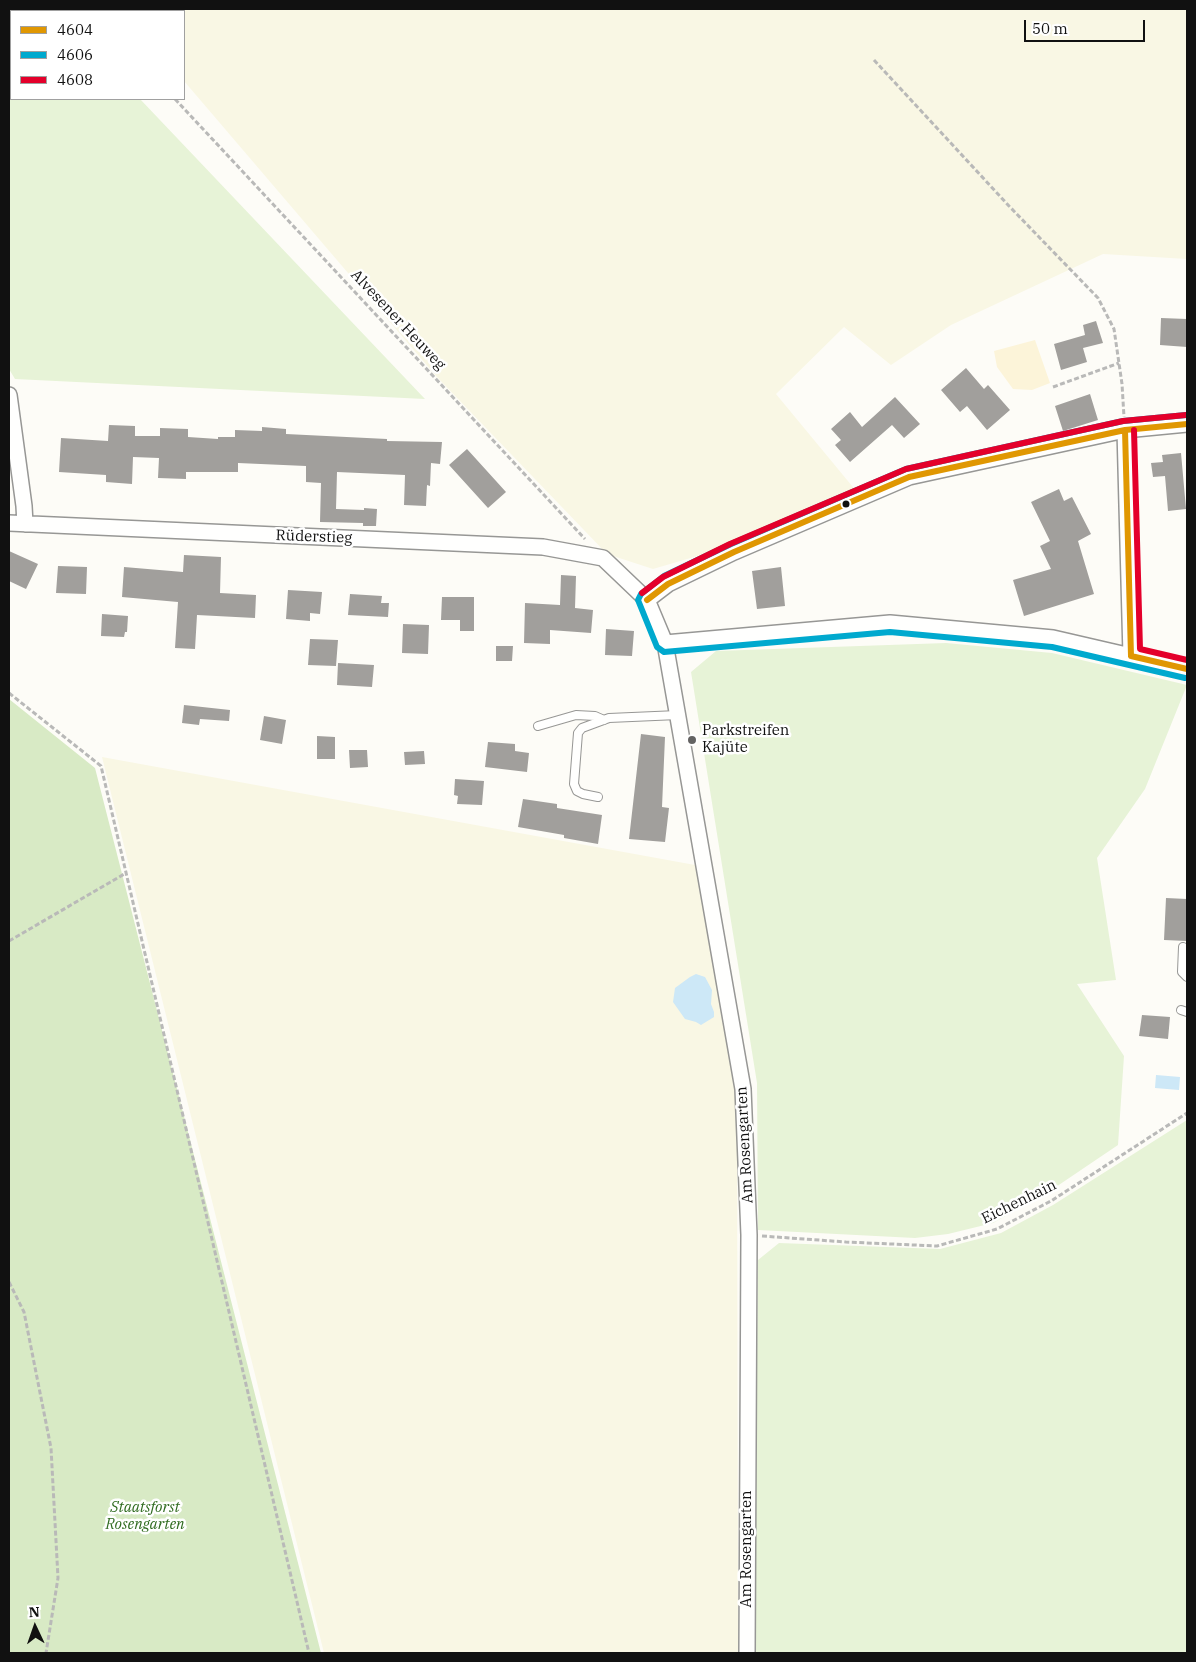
<!DOCTYPE html>
<html>
<head>
<meta charset="utf-8">
<style>
  body { margin:0 }
  #map { position:relative; width:1196px; height:1662px; overflow:hidden; background:#fdfcf7; font-family:"IBM Plex Serif",serif }
  canvas { display:block }
  .frame { position:absolute; inset:0; border:10px solid #111; pointer-events:none }
  .legend { position:absolute; left:10px; top:10px; width:175px; height:90px; box-sizing:border-box; background:#fff; border:1px solid #a0a0a0; margin:0; padding:6px 9px; list-style:none; font-size:15px; color:#111 }
  .legend li { display:flex; align-items:center; gap:10px; height:25px }
  .legend b { width:25px; border:1px solid #a0a0a0 }
  .north { position:absolute; left:10px; top:1602px; width:50px; height:50px; -webkit-text-stroke:4px #fff; paint-order:stroke; rotate:357deg; font-size:14px; font-weight:700; line-height:20px; text-align:center; color:#111 }
  .north::after { content:''; display:block; margin:auto; width:18px; height:22px; background:#111; clip-path:polygon(50% 0,100% 100%,50% 72%,0 100%) }
  .scale { position:absolute; left:1024px; top:20px; width:121px; height:22px; box-sizing:border-box; border:2px solid #111; border-top:0; padding-left:6px; font-size:15px; line-height:18px; white-space:nowrap; color:#111; -webkit-text-stroke:4px #fff; paint-order:stroke }
</style>
</head>
<body>
<div id="map">
<canvas width="1196" height="1662"></canvas>
<div class="frame"></div>
<ul class="legend">
<li><b style="height:6px;background:#e09702"></b>4604</li>
<li><b style="height:6px;background:#00a9ce"></b>4606</li>
<li><b style="height:6px;background:#e4002b"></b>4608</li>
</ul>
<div class="north">N</div>
<div class="scale">50 m</div>
</div>
<script>
const c = document.querySelector('canvas').getContext('2d');
c.lineJoin = 'round';
function fill(path, color) { c.fillStyle = color; c.fill(path, 'evenodd'); }
const toPath = rows => new Path2D(rows.map(r => 'M' + r).join(''));
function strokePath(path, color, width, dash) { c.strokeStyle = color; c.lineWidth = width; c.lineCap = dash ? 'butt' : 'round'; c.setLineDash(dash || []); c.stroke(path); }
function write(font, color, halo, rows, align = 'center') {
  c.font = font + ' "IBM Plex Serif",serif'; c.lineWidth = 5; c.setLineDash([]); c.textBaseline = 'middle'; c.strokeStyle = halo; c.fillStyle = color; for (const [text, x, y, turn = 0] of rows) {
    c.save(); c.translate(x, y); c.rotate((+turn || 0) * Math.PI / 180); c.textAlign = isNaN(turn) ? turn : align; if (halo) c.strokeText(text, 0, 0); c.fillText(text, 0, 0); c.restore();
  }
}
const farmland = toPath([
  [59,9,1187,9,1187,259,1103,254,951,325,891,365,844,327,776,394,857,492,728,547,653,569,607,554,436,376,184,81,184,11,63,11],
  [102,757,695,865,737,1090,738,1653,324,1653]
]);
const green = toPath([
  [9,35,11,36,11,99,140,99,425,399,15,379,9,369],
  [946,643,1052,653,1187,685,1145,789,1097,858,1116,980,1077,984,1124,1056,1118,1145,1044,1195,993,1223,948,1234,915,1238,758,1230,757,1083,691,672,716,651],
  [1187,1120,1187,1653,756,1653,756,1456,758,1260,779,1243,940,1249,1001,1233,1053,1205]
]);
const forest = toPath([
  [9,9,59,9,63,11,11,11,11,36,9,35],
  [9,699,95,768,321,1653,9,1653]
]);
const sand = toPath([
  [1035,340,1050,383,1032,390,1013,389,997,367,994,351]
]);
const water = toPath([
  [696,974,705,977,712,990,711,1004,714,1012,714,1017,701,1025,696,1022,685,1019,673,1002,675,988,690,977],
  [1156,1075,1180,1077,1179,1090,1155,1088]
]);
const building = toPath([
  [1161,318,1187,319,1187,347,1160,345],
  [1096,321,1103,343,1083,348,1087,362,1061,370,1054,344,1085,335,1083,325],
  [966,368,984,389,988,385,1010,410,987,430,967,406,960,412,941,390],
  [1090,394,1098,420,1063,431,1055,406],
  [895,397,920,424,904,438,892,425,850,462,835,445,841,440,831,429,850,412,862,427],
  [109,425,135,426,135,436,160,436,160,428,188,429,188,437,218,439,218,437,235,437,235,430,262,431,262,427,286,429,286,434,387,439,387,441,442,442,440,464,431,463,430,486,427,485,426,506,404,505,405,475,337,472,336,509,364,510,364,508,377,509,376,526,363,526,363,523,320,522,321,483,306,482,306,466,238,463,238,472,186,472,186,479,158,478,159,458,133,457,132,484,106,482,106,475,59,472,61,438,108,441],
  [467,449,506,492,488,508,449,465],
  [1181,453,1186,509,1168,511,1165,476,1153,477,1151,463,1163,462,1162,455],
  [1059,489,1064,501,1072,497,1091,534,1078,541,1094,594,1024,616,1013,580,1051,569,1040,546,1050,541,1031,502],
  [9,551,38,564,26,589,9,581],
  [184,555,221,557,220,593,256,595,255,618,197,615,195,649,175,648,178,602,122,597,124,567,183,572],
  [58,566,87,567,86,594,56,593],
  [781,567,785,606,757,609,752,571],
  [561,575,576,576,575,608,593,610,591,633,550,630,550,644,524,643,525,603,560,605],
  [288,590,322,592,320,614,310,613,310,621,286,619],
  [350,594,382,596,381,603,389,603,388,617,348,615],
  [442,597,474,597,474,631,460,631,460,620,441,620],
  [102,614,128,616,127,632,125,632,124,637,101,636],
  [403,624,429,625,428,654,402,653],
  [606,629,634,631,632,656,605,655],
  [310,639,338,640,336,666,308,665],
  [496,646,513,646,512,661,496,661],
  [338,663,374,665,372,687,337,685],
  [184,705,230,710,229,721,200,719,199,725,182,723],
  [264,716,286,720,282,744,260,740],
  [641,734,665,737,662,807,669,808,665,842,629,839],
  [317,736,335,737,335,759,317,759],
  [488,742,515,744,515,751,529,753,527,772,485,767],
  [349,750,367,750,368,767,350,768],
  [424,751,425,764,405,765,404,752],
  [455,779,484,781,482,805,457,804,458,796,454,795],
  [523,799,557,804,557,808,602,815,598,844,564,838,564,835,518,827],
  [1166,898,1187,899,1187,941,1164,940],
  [1142,1015,1170,1017,1168,1039,1139,1036]
]);
const path = toPath([
  [9,17,11,18],
  [874,60,1009,206,1098,298,1114,329,1122,384,1124,417],
  [175,99,585,539],
  [1053,387,1119,363],
  [9,693,101,766,309,1653],
  [9,941,126,873],
  [762,1236,846,1242,937,1246,997,1229,1051,1201,1187,1113],
  [9,1282,24,1312,51,1448,58,1578,46,1653]
]);
const service = toPath([
  [538,726,576,715,595,716,604,720],
  [598,797,583,794,577,791,574,784,578,733,582,728,609,718,678,715],
  [1183,947,1182,972,1187,977],
  [1181,1010,1187,1012]
]);
const minor = toPath([
  [9,395,24,506,25,524],
  [1125,430,1131,656],
  [9,523,543,547,603,558,647,600,665,643,743,1089,749,1235,747,1653],
  [647,600,668,584,734,552,909,477,1125,430,1187,424],
  [665,643,890,623,1053,638,1187,669]
]);
const bus1 = toPath([
  [1125,430,1131,656],
  [647,600,668,584,734,552,909,477,1125,430,1187,424],
  [1131,656,1187,669]
]);
const bus2 = toPath([
  [1185,678,1052,647,890,632,664,652,657,647,638,600,641,594,664,576,731,544,906,469,1123,421,1186,415]
]);
const bus3 = toPath([
  [1134,430,1140,649,1187,660],
  [642,593,663,577,730,544,906,469,1123,421,1186,415]
]);
const markers = [
  [846,504,4.5,"#111"],
  [692,740,5,"#646362"]
];
const streetNames = [
  ["Alvesener Heuweg",398,320,47],
  ["Rüderstieg",314,537,2],
  ["Am Rosengarten",745,1145,-93],
  ["Eichenhain",1019,1202,-26],
  ["Am Rosengarten",747,1549,-90]
];
const poiNames = [
  ["Parkstreifen",702,731],
  ["Kajüte",702,748]
];
const parkNames = [
  ["Staatsforst",145,1508],
  ["Rosengarten",145,1525]
];
fill(farmland, '#f9f7e4');
fill(green, '#e7f3d7');
fill(forest, '#d8eac5');
fill(sand, '#fcf4d9');
fill(water, '#cde8f7');
fill(building, '#a19f9c');
strokePath(service, '#979795', 10);
strokePath(minor, '#979795', 18);
strokePath(path, '#b9b9b8', 3, [5, 2.5]);
strokePath(service, '#fffffe', 8);
strokePath(minor, '#fffffe', 15);
strokePath(bus1, '#e09702', 6);
strokePath(bus2, '#00a9ce', 6);
strokePath(bus3, '#e4002b', 6);
for (const [x, y, r, color] of markers) { const dot = new Path2D(); dot.arc(x, y, r, 0, 2 * Math.PI); c.fillStyle = color; c.fill(dot); strokePath(dot, '#fff', 2); }
write('15px', '#111', '#fff', streetNames);
write('15px', '#111', '#fff', poiNames, 'left');
write('italic 15px', '#2f6b1f', '#fff', parkNames);
</script>
</body>
</html>
